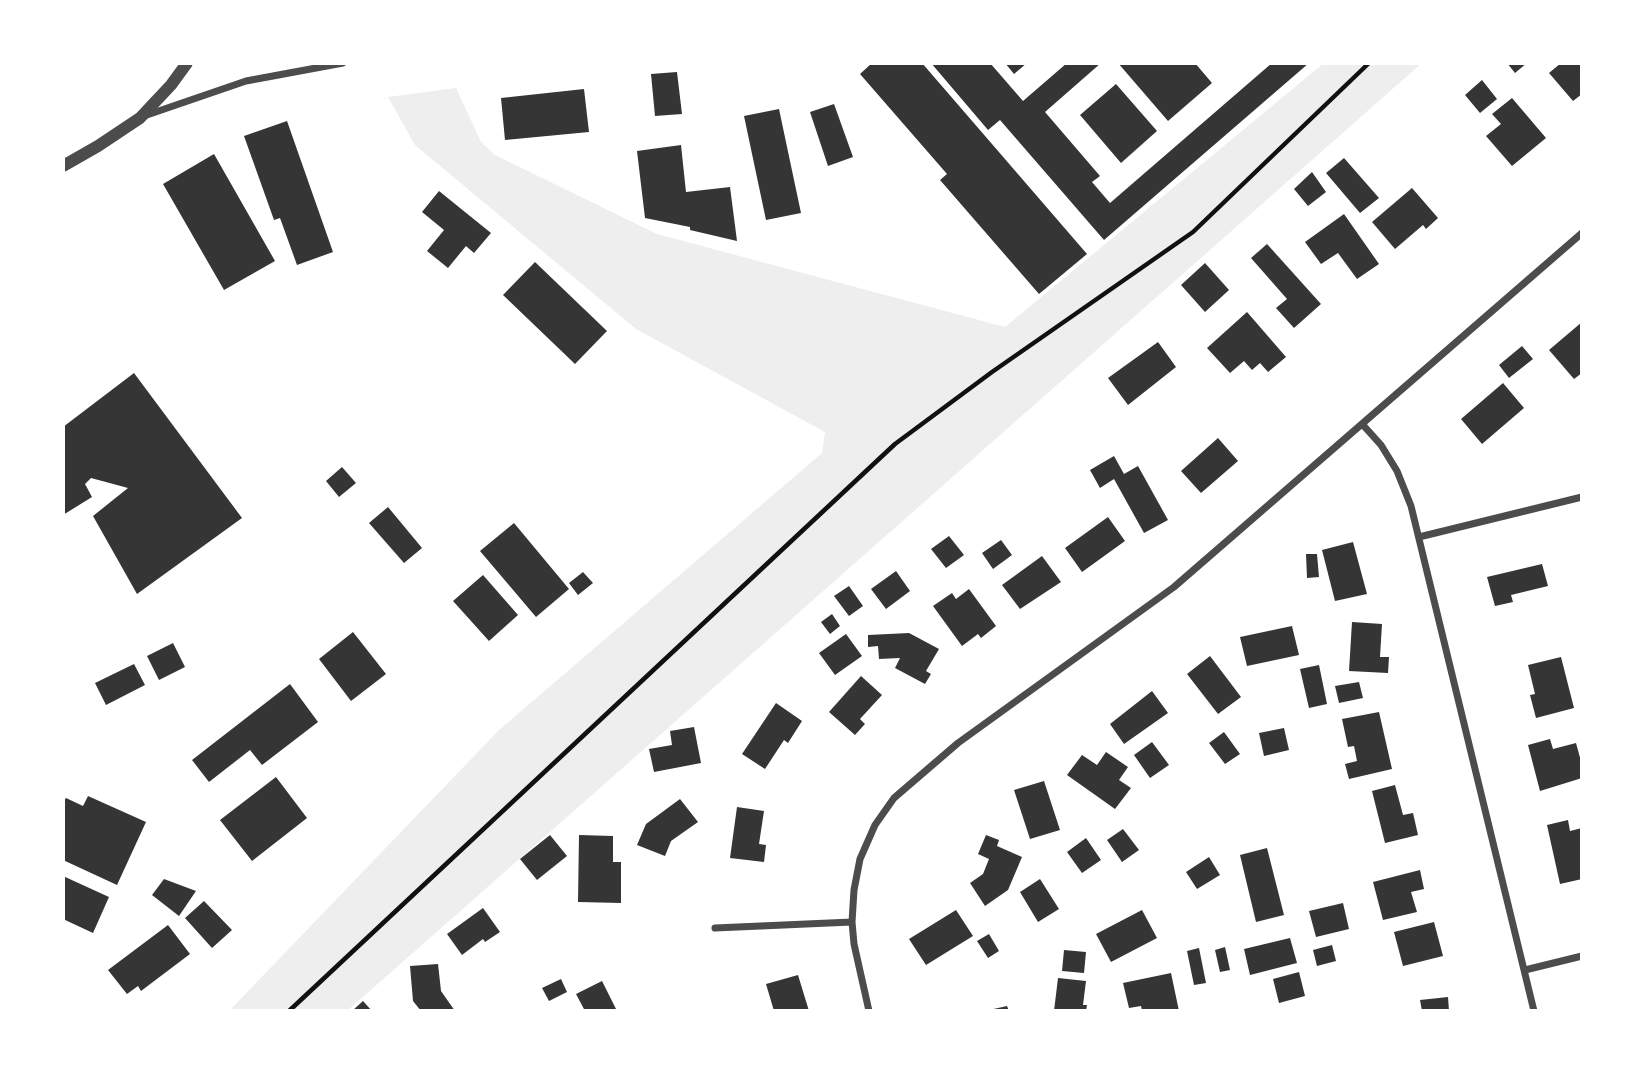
<!DOCTYPE html>
<html>
<head>
<meta charset="utf-8">
<style>
  body { margin:0 }
  #map { position:relative; width:1645px; height:1074px; overflow:hidden; background:#fff; font-family:Roboto,sans-serif }
  canvas { display:block }
  .frame { position:absolute; inset:0; border:65px solid #fff; pointer-events:none }
</style>
</head>
<body>
<div id="map">
<canvas width="1645" height="1074"></canvas>
<div class="frame"></div>
</div>
<script>
const c = document.querySelector('canvas').getContext('2d');
c.lineJoin = 'round';
function fill(path, color) { c.fillStyle = color; c.fill(path, 'evenodd'); }
const toPath = rows => new Path2D(rows.map(r => 'M' + r).join(''));
function strokePath(path, color, width, dash) { c.strokeStyle = color; c.lineWidth = width; c.lineCap = dash ? 'butt' : 'round'; c.setLineDash(dash || []); c.stroke(path); }
const green = toPath([
  [1324,63,1422,63,347,1011,229,1011,499,730,822,453,825,432,636,329,415,145,388,97,456,88,481,142,495,155,657,234,1005,327]
]);
const building = toPath([
  [872,63,922,63,1087,254,1039,294,940,180,947,174,860,74],
  [931,63,990,63,1023,101,1067,63,1101,63,1045,112,1100,176,1092,182,1110,203,1272,63,1309,63,1104,240,1000,120,988,130],
  [1005,63,1027,63,1014,74],
  [1118,63,1195,63,1212,83,1168,121],
  [1507,63,1527,63,1515,73],
  [1561,63,1582,63,1582,94,1573,101,1549,73],
  [677,72,682,114,655,116,651,74],
  [1482,80,1497,99,1480,113,1465,95],
  [1116,84,1157,131,1121,163,1080,115],
  [584,89,589,132,505,140,501,98],
  [1512,98,1546,138,1512,166,1486,136,1501,124,1492,114],
  [834,104,853,157,828,166,810,112],
  [779,109,801,213,766,220,744,116],
  [287,121,333,252,297,265,280,218,274,220,244,136],
  [681,145,686,192,730,187,737,241,690,230,690,227,645,218,637,151],
  [214,154,275,261,224,290,163,184],
  [1344,158,1379,198,1360,213,1326,173],
  [1312,172,1326,192,1308,206,1294,189],
  [1412,188,1438,218,1426,229,1423,225,1395,249,1372,222],
  [439,191,491,233,474,253,466,246,448,268,427,251,444,230,422,212],
  [1344,214,1379,264,1357,279,1338,253,1321,264,1305,242],
  [1267,244,1321,304,1294,328,1276,308,1287,299,1251,258],
  [535,262,607,331,575,364,503,295],
  [1205,263,1229,290,1205,312,1181,285],
  [1247,312,1286,357,1268,372,1260,363,1252,370,1244,361,1230,373,1207,348],
  [1582,322,1582,373,1574,379,1549,350],
  [1158,342,1176,367,1128,405,1108,378],
  [1522,346,1533,359,1509,378,1499,365],
  [134,373,242,518,137,594,93,516,128,488,91,478,85,484,92,497,63,515,63,427],
  [1503,383,1524,408,1482,444,1461,419],
  [1218,438,1238,461,1201,493,1181,471],
  [1114,456,1124,474,1138,466,1168,520,1144,533,1114,479,1100,488,1090,470],
  [342,467,356,483,339,497,326,481],
  [388,507,422,548,404,563,369,523],
  [1108,517,1125,541,1082,572,1065,548],
  [514,523,569,589,536,617,480,551],
  [949,536,964,555,946,568,931,549],
  [1001,540,1012,555,993,569,982,553],
  [1353,542,1367,594,1335,601,1322,550],
  [1306,554,1317,554,1319,577,1307,578],
  [1042,556,1061,582,1020,609,1002,585],
  [1542,564,1548,586,1511,595,1513,602,1495,606,1487,577],
  [896,571,910,591,886,609,871,589],
  [583,572,593,583,578,595,569,583],
  [483,575,518,615,489,641,453,601],
  [849,586,863,606,849,616,834,596],
  [969,589,996,626,981,638,978,634,962,646,933,606,952,593,956,599],
  [832,614,840,626,830,634,821,622],
  [1352,622,1382,624,1380,657,1389,657,1388,673,1349,671],
  [1292,626,1299,655,1247,666,1240,637],
  [353,632,386,674,351,701,319,659],
  [909,633,939,649,926,671,931,674,925,684,895,668,900,658,879,659,878,646,868,647,868,635],
  [846,634,862,656,835,675,819,653],
  [173,643,185,667,159,680,147,656],
  [1210,656,1241,697,1218,714,1187,674],
  [1561,657,1574,708,1536,718,1530,695,1535,694,1528,665],
  [134,664,145,685,106,705,95,683],
  [1319,665,1327,704,1309,708,1300,669],
  [861,676,882,695,860,719,865,724,855,735,829,712],
  [1359,682,1363,698,1339,703,1335,686],
  [290,684,318,722,262,765,250,750,209,782,192,760],
  [1152,691,1168,713,1124,744,1110,724],
  [776,703,802,721,788,743,784,740,765,769,742,754],
  [1379,712,1392,769,1349,779,1345,764,1357,761,1354,746,1348,747,1342,719],
  [694,727,701,763,654,772,649,749,672,745,670,731],
  [1284,728,1289,750,1264,756,1259,733],
  [1224,732,1240,754,1225,764,1209,743],
  [1550,739,1553,749,1576,743,1582,765,1582,778,1540,791,1528,745],
  [1152,742,1169,765,1150,778,1134,755],
  [1106,752,1128,767,1119,780,1131,788,1115,809,1067,775,1082,755,1097,765],
  [276,777,307,818,252,861,220,820],
  [1044,781,1060,830,1030,839,1014,790],
  [1395,785,1403,815,1413,813,1418,835,1385,843,1372,791],
  [88,796,146,822,117,885,63,860,63,802,66,798,83,806],
  [680,799,698,822,671,841,665,856,637,845,646,824],
  [737,807,764,811,759,844,766,845,764,862,730,858],
  [1568,820,1570,831,1582,828,1582,879,1560,884,1547,825],
  [1123,829,1139,850,1122,862,1107,840],
  [550,835,567,856,537,880,520,859],
  [579,835,613,836,613,862,621,862,621,903,578,902],
  [986,835,999,840,997,846,1022,857,1008,890,985,906,970,883,983,874,989,859,978,854],
  [1086,838,1101,860,1082,873,1067,852],
  [1267,848,1284,915,1256,922,1240,855],
  [1209,857,1220,875,1197,889,1186,872],
  [1420,870,1424,889,1411,892,1417,912,1383,920,1373,882],
  [63,876,109,897,93,933,63,919],
  [164,879,196,891,179,916,152,895],
  [1040,879,1059,909,1038,922,1020,892],
  [204,901,232,930,212,948,185,918],
  [1343,903,1349,929,1316,937,1309,911],
  [483,908,500,932,485,942,483,939,462,955,447,934],
  [956,910,973,936,926,965,909,939],
  [1142,910,1157,938,1111,962,1096,934],
  [1434,922,1443,956,1403,966,1394,932],
  [168,925,190,954,141,991,138,986,127,994,108,970],
  [989,934,999,951,988,958,977,941],
  [1290,938,1297,963,1250,975,1244,949],
  [1332,945,1336,961,1317,966,1313,950],
  [1225,947,1230,970,1220,972,1215,950],
  [1199,948,1206,983,1194,985,1187,951],
  [1064,950,1086,952,1084,973,1062,971],
  [438,964,441,991,455,1011,421,1011,413,1001,410,966],
  [1299,972,1305,996,1279,1003,1273,979],
  [1171,973,1179,1011,1142,1011,1141,1006,1129,1008,1123,983],
  [798,975,809,1011,774,1011,766,984],
  [1058,978,1086,981,1083,1005,1087,1005,1086,1011,1054,1011],
  [561,979,567,992,549,1001,542,988],
  [602,981,617,1011,585,1011,576,994],
  [1448,997,1449,1011,1422,1011,1420,1000],
  [363,1001,372,1011,352,1011],
  [1007,1006,1009,1011,990,1011,989,1010]
]);
const path = toPath([
  [289,1011,895,444,992,372,1193,232,1369,63]
]);
const minor = toPath([
  [144,116,246,81,343,63],
  [1363,425,1381,445,1397,471,1411,506,1534,1011],
  [1419,537,1582,497],
  [715,928,852,922],
  [1525,970,1582,956],
  [869,1011,854,944,852,922,854,890,860,859,875,825,894,798,958,743,1174,587,1582,233]
]);
const tertiary = toPath([
  [63,166,98,146,140,118,171,85,187,63]
]);
fill(green, '#eee');
fill(building, '#353535');
strokePath(path, '#111', 4.5);
strokePath(minor, '#4c4c4c', 7);
strokePath(tertiary, '#4c4c4c', 12);
</script>
</body>
</html>
